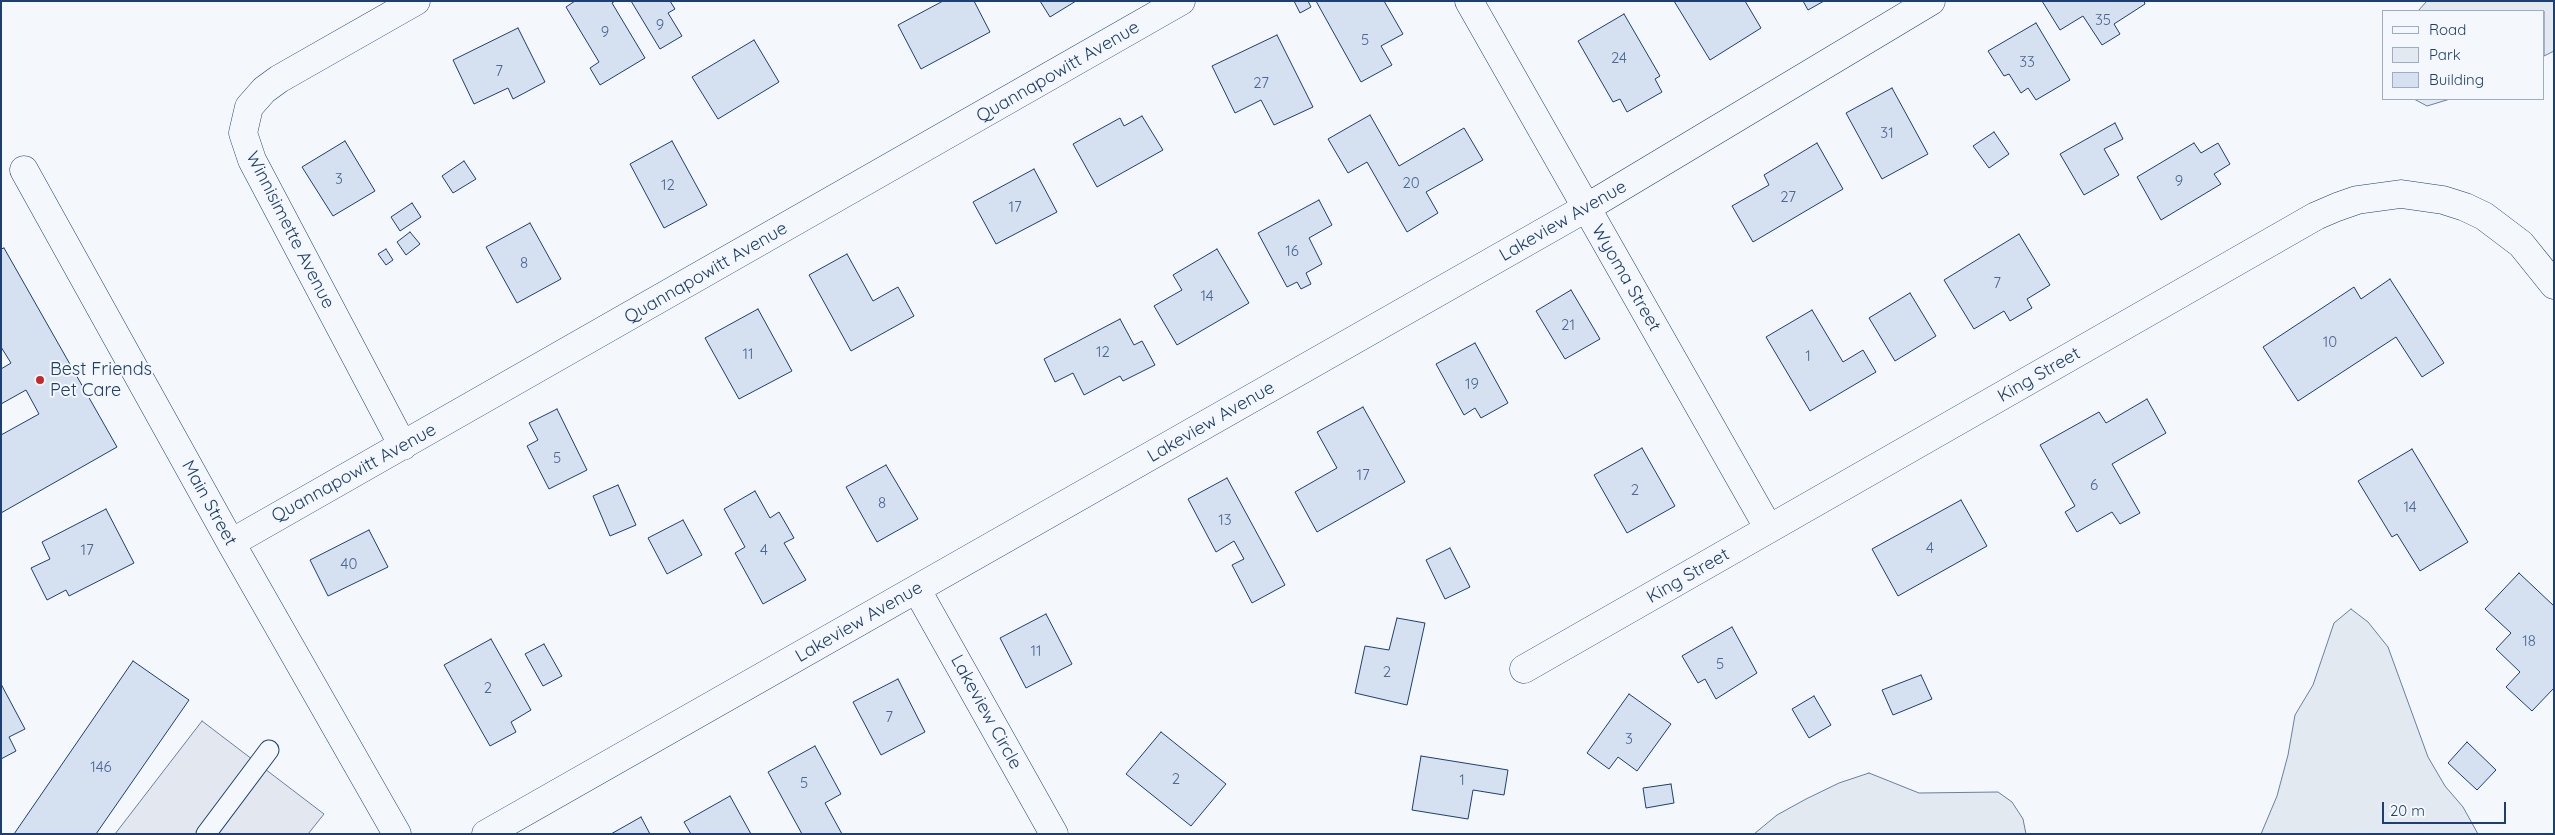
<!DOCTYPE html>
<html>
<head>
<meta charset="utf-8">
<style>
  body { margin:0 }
  #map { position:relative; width:2555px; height:835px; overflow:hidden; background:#f4f7fb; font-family:Quicksand,sans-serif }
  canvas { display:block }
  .frame { position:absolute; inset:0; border:2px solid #1d3f73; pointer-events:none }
  .legend { position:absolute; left:2382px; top:10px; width:162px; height:90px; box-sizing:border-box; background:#f4f7fb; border:1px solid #9eadc5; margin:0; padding:6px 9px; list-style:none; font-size:15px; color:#1d3f73 }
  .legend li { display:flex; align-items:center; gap:10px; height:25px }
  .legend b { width:25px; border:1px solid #9eadc5 }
  .scale { position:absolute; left:2382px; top:802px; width:124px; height:22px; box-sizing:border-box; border:2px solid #1d3f73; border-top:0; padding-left:6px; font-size:15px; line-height:18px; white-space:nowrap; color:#1d3f73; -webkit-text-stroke:4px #f4f7fb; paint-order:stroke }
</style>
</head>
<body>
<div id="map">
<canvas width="2555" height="835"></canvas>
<div class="frame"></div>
<ul class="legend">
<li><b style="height:6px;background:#f4f7fb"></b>Road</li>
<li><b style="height:14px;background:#e3e9f0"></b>Park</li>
<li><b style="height:14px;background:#d5e0f0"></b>Building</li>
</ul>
<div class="scale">20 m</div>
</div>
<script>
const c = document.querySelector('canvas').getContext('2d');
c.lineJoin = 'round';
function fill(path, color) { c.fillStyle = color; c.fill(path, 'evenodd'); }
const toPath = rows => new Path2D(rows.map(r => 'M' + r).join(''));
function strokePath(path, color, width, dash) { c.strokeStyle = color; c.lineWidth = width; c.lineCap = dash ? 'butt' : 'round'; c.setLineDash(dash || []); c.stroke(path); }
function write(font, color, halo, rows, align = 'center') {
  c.font = font + ' Quicksand,sans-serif'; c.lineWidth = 4; c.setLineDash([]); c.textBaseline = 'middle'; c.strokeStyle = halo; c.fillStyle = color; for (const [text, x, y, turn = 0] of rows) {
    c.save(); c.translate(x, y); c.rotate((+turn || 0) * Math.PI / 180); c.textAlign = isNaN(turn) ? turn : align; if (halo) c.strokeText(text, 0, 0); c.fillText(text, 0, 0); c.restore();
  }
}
const green = toPath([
  [2427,1,2554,1,2554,51,2544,56,2544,11,2418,11,2427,1],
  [2414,99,2450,99,2427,106,2414,99],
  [2351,609,2368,622,2388,647,2428,757,2445,786,2463,807,2478,834,2261,834,2277,796,2288,755,2295,715,2313,685,2334,623,2351,609],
  [1869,773,1919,793,1998,792,2012,802,2023,819,2026,834,1754,834,1777,815,1806,799,1839,783,1869,773]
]);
const parking = toPath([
  [202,721,324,814,308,834,115,834,202,721]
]);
const building = toPath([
  [575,1,615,1,612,3,645,58,600,85,590,68,599,62,566,7,575,1],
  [631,1,670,1,675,9,668,13,682,36,660,49,631,1],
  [943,1,974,1,990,32,921,69,898,25,943,1],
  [1040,1,1076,1,1050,17,1040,1],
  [1294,1,1308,1,1311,7,1300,13,1294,1],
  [1316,1,1384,1,1403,34,1381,46,1392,65,1361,82,1316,1],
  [1674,1,1745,1,1761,28,1710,60,1674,1],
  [1803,1,1824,1,1808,10,1803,1],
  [2042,1,2144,1,2145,4,2114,24,2120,34,2102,45,2083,16,2060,30,2042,1],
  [1624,14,1660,76,1655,79,1662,92,1627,112,1620,99,1613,102,1578,41,1624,14],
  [2036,23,2070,80,2036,100,2028,88,2021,93,2009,74,2004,76,1988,51,2036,23],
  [518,28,545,82,513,99,508,88,474,104,453,60,518,28],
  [1277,35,1313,107,1274,125,1261,100,1235,113,1212,66,1277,35],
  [754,40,779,82,718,119,692,77,754,40],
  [1892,88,1928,154,1882,179,1846,113,1892,88],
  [1370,115,1399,166,1464,128,1483,160,1426,192,1438,213,1407,232,1367,162,1348,173,1328,139,1370,115],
  [1142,116,1163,150,1097,187,1073,144,1120,118,1124,126,1142,116],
  [2115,123,2123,139,2104,149,2119,175,2084,195,2060,154,2115,123],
  [1994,132,2009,154,1989,168,1973,146,1994,132],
  [345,141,375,191,333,216,302,167,345,141],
  [672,141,707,205,664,228,630,164,672,141],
  [1817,143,1843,189,1753,242,1732,206,1769,185,1764,175,1817,143],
  [2194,143,2201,153,2218,143,2230,164,2214,174,2221,184,2161,220,2137,177,2194,143],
  [464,161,476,179,453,193,442,176,464,161],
  [1034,169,1057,212,996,244,973,202,1034,169],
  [1319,200,1332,225,1309,238,1322,264,1306,273,1311,284,1301,289,1297,282,1287,287,1258,233,1319,200],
  [412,203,421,217,400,231,391,217,412,203],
  [530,223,561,279,517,303,486,247,530,223],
  [410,232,420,244,406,255,397,242,410,232],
  [2019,234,2050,285,2027,299,2032,308,2010,321,2004,311,1974,329,1944,280,2019,234],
  [4,248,117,447,1,513,1,435,39,414,26,390,1,404,1,369,11,363,1,347,1,249,4,248],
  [386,249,393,260,386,265,378,254,386,249],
  [1217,249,1249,303,1177,345,1154,306,1182,290,1173,275,1217,249],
  [847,254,873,301,898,287,914,316,851,351,809,275,847,254],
  [2390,279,2444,363,2422,377,2396,337,2298,401,2263,347,2354,287,2361,299,2390,279],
  [1571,290,1600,339,1565,359,1536,311,1571,290],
  [1910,293,1936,336,1895,361,1869,318,1910,293],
  [758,309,792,371,739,399,705,338,758,309],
  [1812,310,1843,362,1863,350,1876,372,1810,411,1766,337,1812,310],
  [1120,319,1134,345,1142,341,1155,365,1123,381,1120,376,1084,395,1073,373,1055,382,1044,359,1120,319],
  [1475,343,1508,403,1481,418,1475,408,1464,415,1436,364,1475,343],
  [2147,399,2166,433,2112,464,2140,513,2120,524,2112,512,2077,532,2065,512,2075,506,2040,445,2099,412,2106,423,2147,399],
  [1363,407,1405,482,1317,532,1295,492,1337,468,1317,432,1363,407],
  [557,409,587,470,549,489,527,446,538,440,529,423,557,409],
  [1642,448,1675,506,1627,533,1594,475,1642,448],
  [2412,449,2468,542,2420,571,2397,534,2392,537,2358,481,2412,449],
  [886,465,918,519,877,542,846,487,886,465],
  [1227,478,1285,585,1252,603,1232,565,1244,559,1234,541,1216,552,1188,499,1227,478],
  [618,485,636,525,610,536,593,496,618,485],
  [755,491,770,518,779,512,794,538,784,543,806,580,763,604,735,553,745,547,724,509,755,491],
  [1961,500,1987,546,1898,596,1872,549,1961,500],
  [106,509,134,563,69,596,66,590,47,600,31,568,50,559,42,542,106,509],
  [683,520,702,555,667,574,648,538,683,520],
  [369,530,388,567,328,596,310,560,369,530],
  [1450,548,1470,587,1445,599,1426,560,1450,548],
  [2519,573,2554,606,2554,688,2532,711,2506,687,2520,672,2496,649,2511,633,2485,609,2519,573],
  [1046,614,1072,664,1026,688,1000,638,1046,614],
  [1397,618,1425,623,1407,705,1355,693,1365,646,1389,650,1397,618],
  [1732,627,1757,673,1716,699,1705,679,1698,683,1682,656,1732,627],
  [491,639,531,710,511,722,516,732,490,746,444,665,491,639],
  [544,644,562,676,543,686,525,654,544,644],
  [133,661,189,700,96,834,14,834,133,661],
  [1921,675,1932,699,1893,715,1882,690,1921,675],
  [898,679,925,732,881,755,853,702,898,679],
  [1,684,25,729,9,737,16,751,1,759,1,684],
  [1629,694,1671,724,1637,771,1618,757,1609,769,1587,753,1629,694],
  [1814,696,1831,725,1809,738,1792,709,1814,696],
  [1161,732,1226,784,1191,826,1126,774,1161,732],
  [2467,742,2496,770,2477,790,2448,763,2467,742],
  [815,746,841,794,825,803,842,834,802,834,768,772,815,746],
  [1421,756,1508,770,1504,795,1473,790,1468,819,1412,810,1421,756],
  [1671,784,1674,803,1646,808,1643,788,1671,784],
  [730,796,751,834,691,834,684,822,730,796],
  [641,817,650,834,611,834,641,817]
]);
const service = toPath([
  [206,834,269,750]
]);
const minor = toPath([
  [1469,1,1769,529],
  [24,170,231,543,397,834],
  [403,446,252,160,243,133,249,107,264,90,279,79,416,1],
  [231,543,1181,1],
  [917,590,1054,834],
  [1524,669,2316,216,2337,207,2357,200,2401,194,2443,200,2465,207,2484,216,2521,244,2554,285],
  [486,834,1586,208,1931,1]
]);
const markers = [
  [40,380,5,"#c62828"]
];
const numberNames = [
  ["35",2103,20],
  ["9",660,25],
  ["9",605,32],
  ["5",1365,40],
  ["24",1619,58],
  ["33",2027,62],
  ["7",499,71],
  ["27",1261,83],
  ["31",1887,133],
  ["3",339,179],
  ["9",2179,181],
  ["20",1411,183],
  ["12",668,185],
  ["27",1788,197],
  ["17",1015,207],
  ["16",1292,251],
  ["8",524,263],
  ["7",1997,283],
  ["14",1207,296],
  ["21",1568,325],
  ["10",2330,342],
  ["12",1103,352],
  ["11",748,354],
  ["1",1808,356],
  ["19",1472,384],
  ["5",557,458],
  ["17",1363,475],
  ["6",2094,485],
  ["2",1635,490],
  ["8",882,503],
  ["14",2410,507],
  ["13",1225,520],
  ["4",1930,548],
  ["17",87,550],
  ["4",764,550],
  ["40",349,564],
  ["18",2529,641],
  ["11",1036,651],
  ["5",1720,664],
  ["2",1387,672],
  ["2",488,688],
  ["7",889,717],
  ["3",1629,739],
  ["146",101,767],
  ["2",1176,779],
  ["1",1462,780],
  ["5",804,783]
];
const streetNames = [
  ["Quannapowitt Avenue",1058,72,-30],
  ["Lakeview Avenue",1563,221,-30],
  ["Winnisimette Avenue",290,230,63],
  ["Quannapowitt Avenue",706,273,-30],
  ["Wyoma Street",1626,278,60],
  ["King Street",2039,375,-30],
  ["Lakeview Avenue",1211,422,-30],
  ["Quannapowitt Avenue",354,473,-29],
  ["Main Street",209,503,61],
  ["King Street",1688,576,-30],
  ["Lakeview Avenue",859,622,-30],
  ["Lakeview Circle",986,712,61]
];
const poiNames = [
  ["Best Friends",50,370],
  ["Pet Care",50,391]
];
fill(green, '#e3e9f0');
strokePath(green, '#687fa3', 1);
fill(parking, '#e3e8f0');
strokePath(parking, '#687fa3', 1);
fill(building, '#d5e0f0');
strokePath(building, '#1d3f73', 1);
strokePath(service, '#1d3f73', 21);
strokePath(minor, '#1d3f73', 29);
strokePath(service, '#f4f7fb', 19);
strokePath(minor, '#f4f7fb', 28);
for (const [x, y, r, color] of markers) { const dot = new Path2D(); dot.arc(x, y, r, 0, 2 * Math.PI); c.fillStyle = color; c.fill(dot); strokePath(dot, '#f4f7fb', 2); }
write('15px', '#4b6792', null, numberNames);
write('18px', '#1d3f73', '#f4f7fb', streetNames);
write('18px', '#1d3f73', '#f4f7fb', poiNames, 'left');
</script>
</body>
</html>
